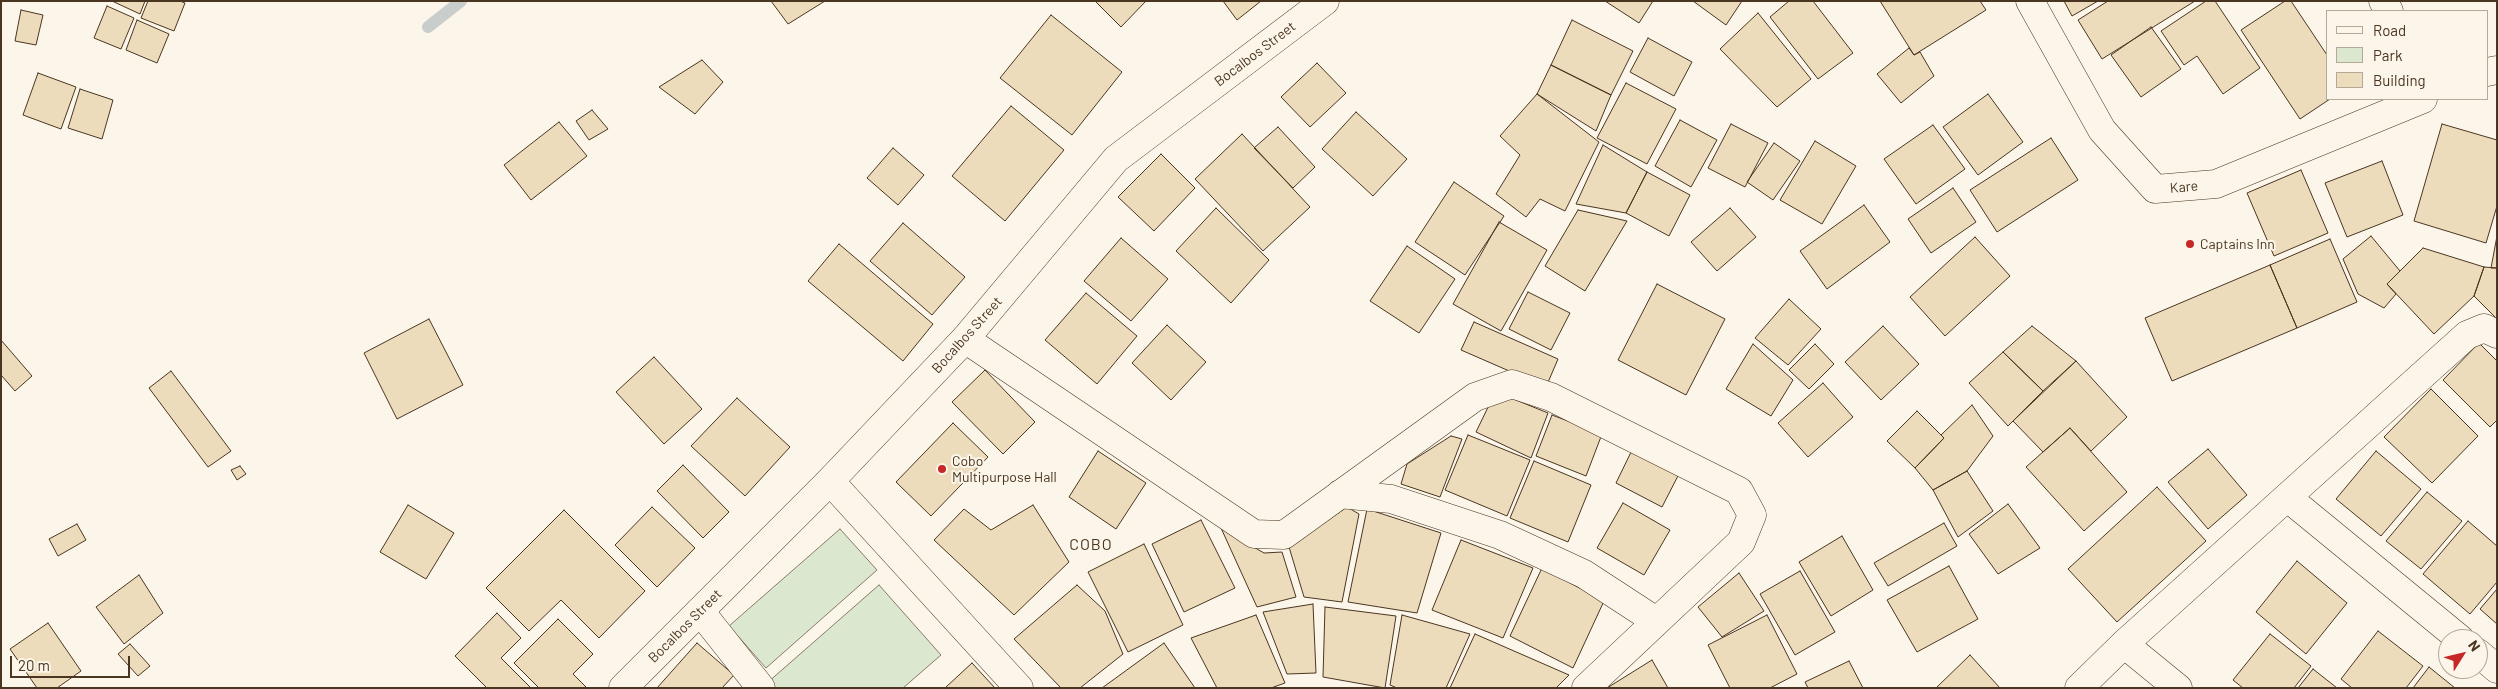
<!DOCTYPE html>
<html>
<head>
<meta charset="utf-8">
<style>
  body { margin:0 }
  #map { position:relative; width:2498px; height:689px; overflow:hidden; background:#fbf6e9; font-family:Barlow,sans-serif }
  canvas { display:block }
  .frame { position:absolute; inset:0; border:2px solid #4a3520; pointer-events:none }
  .legend { position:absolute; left:2326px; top:10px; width:162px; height:90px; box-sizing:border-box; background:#fbf6e9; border:1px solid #b4a999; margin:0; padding:6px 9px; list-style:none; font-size:15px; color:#4a3520 }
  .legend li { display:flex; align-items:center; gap:10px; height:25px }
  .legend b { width:25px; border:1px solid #b4a999 }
  .north { position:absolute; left:2438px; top:629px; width:50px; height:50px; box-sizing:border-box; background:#fbf6e9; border:1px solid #b4a999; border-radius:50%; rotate:54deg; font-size:14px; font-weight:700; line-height:20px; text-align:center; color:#4a3520 }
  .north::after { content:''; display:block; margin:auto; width:18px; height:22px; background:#c62828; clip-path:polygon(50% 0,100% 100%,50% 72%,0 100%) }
  .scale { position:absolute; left:10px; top:656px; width:120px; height:22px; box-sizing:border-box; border:2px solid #4a3520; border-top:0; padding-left:6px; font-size:15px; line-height:18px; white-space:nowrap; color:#4a3520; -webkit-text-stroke:4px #fbf6e9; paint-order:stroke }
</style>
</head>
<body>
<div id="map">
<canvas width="2498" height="689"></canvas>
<div class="frame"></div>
<ul class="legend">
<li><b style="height:6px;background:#fbf6e9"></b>Road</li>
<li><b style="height:14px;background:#dce7d0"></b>Park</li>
<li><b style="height:14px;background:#ecdcbc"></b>Building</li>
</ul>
<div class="north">N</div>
<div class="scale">20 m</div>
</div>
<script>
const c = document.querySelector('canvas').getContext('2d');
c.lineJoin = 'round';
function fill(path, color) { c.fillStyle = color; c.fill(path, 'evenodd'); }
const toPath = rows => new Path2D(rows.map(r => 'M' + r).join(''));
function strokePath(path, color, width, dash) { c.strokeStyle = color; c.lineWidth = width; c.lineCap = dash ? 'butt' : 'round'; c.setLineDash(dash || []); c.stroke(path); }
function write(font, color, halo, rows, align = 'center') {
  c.font = font + ' Barlow,sans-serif'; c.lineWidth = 4; c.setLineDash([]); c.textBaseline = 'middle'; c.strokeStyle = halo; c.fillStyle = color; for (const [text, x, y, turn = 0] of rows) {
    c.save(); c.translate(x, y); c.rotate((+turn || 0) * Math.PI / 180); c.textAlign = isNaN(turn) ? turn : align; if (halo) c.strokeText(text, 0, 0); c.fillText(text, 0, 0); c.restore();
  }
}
const green = toPath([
  [840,529,877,570,766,668,729,626,840,529],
  [879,585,941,655,903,688,771,688,767,683,879,585]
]);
const stream = toPath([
  [428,27,461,1]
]);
const building = toPath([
  [112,1,145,1,140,14,112,1],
  [148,1,180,1,185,3,174,31,141,18,148,1],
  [771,1,825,1,788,24,771,1],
  [1095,1,1146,1,1121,27,1095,1],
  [1223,1,1261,1,1237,20,1223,1],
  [1605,1,1653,1,1639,23,1605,1],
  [1693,1,1742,1,1726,25,1693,1],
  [1789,1,1813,1,1853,53,1818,79,1770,17,1789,1],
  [1880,1,1980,1,1986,10,1914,55,1880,1],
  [2064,1,2098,1,2072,16,2064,1],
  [2108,1,2195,1,2102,59,2078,20,2108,1],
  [2206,1,2215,1,2260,68,2223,94,2197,56,2184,65,2161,31,2206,1],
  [2285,1,2291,1,2327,55,2327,99,2330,99,2300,119,2241,30,2285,1],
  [107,6,134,18,121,49,94,38,107,6],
  [21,10,43,15,36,45,15,41,21,10],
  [1758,13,1811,79,1777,107,1720,49,1758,13],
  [1051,15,1122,72,1072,135,1000,78,1051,15],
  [137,20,169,34,157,63,126,50,137,20],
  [1572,20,1633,51,1611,95,1551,65,1572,20],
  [2151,27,2181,69,2141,97,2111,55,2151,27],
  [1648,38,1692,62,1674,96,1630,72,1648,38],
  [1909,48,1914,55,1920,52,1934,76,1901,103,1877,74,1909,48],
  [702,60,723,82,695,114,659,87,702,60],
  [1317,63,1346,93,1310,127,1281,97,1317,63],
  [1551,65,1611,95,1596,131,1537,94,1551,65],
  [38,73,76,87,61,129,23,115,38,73],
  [1626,83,1676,109,1647,164,1597,138,1626,83],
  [80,89,113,100,102,139,68,128,80,89],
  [1537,94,1599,142,1565,211,1540,199,1526,217,1496,194,1520,155,1500,136,1537,94],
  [1988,94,2023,142,1978,175,1943,127,1988,94],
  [1011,106,1064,150,1005,221,952,176,1011,106],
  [592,110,608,129,589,140,576,121,592,110],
  [1356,112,1407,159,1373,196,1322,149,1356,112],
  [1680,120,1717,140,1691,187,1655,166,1680,120],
  [559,122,587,156,531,200,504,165,559,122],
  [1731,124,1768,143,1745,187,1708,168,1731,124],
  [2442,124,2497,140,2497,206,2486,243,2414,221,2442,124],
  [1933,125,1965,169,1916,204,1884,159,1933,125],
  [1278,127,1315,167,1293,188,1254,148,1278,127],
  [1242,134,1310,207,1263,251,1195,179,1242,134],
  [2051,138,2078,180,1997,232,1970,190,2051,138],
  [1815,141,1856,166,1822,224,1780,200,1815,141],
  [1774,143,1800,161,1773,200,1747,182,1774,143],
  [1603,145,1647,172,1626,213,1576,204,1603,145],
  [893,148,924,175,898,205,867,178,893,148],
  [1161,154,1195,188,1154,231,1118,197,1161,154],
  [2382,161,2403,215,2347,237,2325,183,2382,161],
  [2301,170,2328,233,2274,256,2247,193,2301,170],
  [1647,172,1690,195,1669,236,1626,213,1647,172],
  [1454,182,1504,216,1465,275,1415,242,1454,182],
  [1953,188,1976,222,1931,253,1908,219,1953,188],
  [1864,205,1890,242,1827,289,1800,251,1864,205],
  [1216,208,1269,260,1231,303,1176,251,1216,208],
  [1730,208,1756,237,1717,271,1691,242,1730,208],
  [1578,210,1627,221,1585,291,1545,266,1578,210],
  [1499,222,1547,250,1501,331,1453,304,1499,222],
  [903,223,965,277,932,315,870,261,903,223],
  [2371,236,2400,271,2387,284,2396,294,2384,308,2358,294,2343,259,2371,236],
  [2497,236,2497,268,2491,268,2497,236],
  [1975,237,2010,276,1945,336,1910,297,1975,237],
  [1121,238,1168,279,1131,321,1084,281,1121,238],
  [2330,239,2357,302,2297,328,2270,265,2330,239],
  [839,244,933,324,903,361,808,281,839,244],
  [1407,246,1455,279,1419,333,1370,301,1407,246],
  [2423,248,2484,267,2474,296,2434,334,2387,284,2423,248],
  [2270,265,2297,328,2172,381,2145,318,2270,265],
  [2484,267,2497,268,2497,319,2474,296,2484,267],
  [1657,284,1725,319,1686,395,1618,360,1657,284],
  [1528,292,1570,313,1551,350,1509,329,1528,292],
  [1086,293,1137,336,1097,384,1045,340,1086,293],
  [1789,299,1821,329,1788,365,1755,338,1789,299],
  [429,319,463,385,397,419,364,353,429,319],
  [1474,322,1558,359,1546,387,1461,350,1474,322],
  [1167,325,1206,362,1171,400,1132,363,1167,325],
  [1883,326,1919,364,1881,400,1845,362,1883,326],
  [2032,326,2076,361,2043,391,2003,352,2032,326],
  [1,340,32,376,15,391,1,375,1,340],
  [2479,343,2497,361,2497,420,2490,427,2443,380,2479,343],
  [1753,344,1793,380,1771,416,1726,389,1753,344],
  [1815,344,1834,364,1809,389,1789,370,1815,344],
  [2003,352,2043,391,2008,426,1969,383,2003,352],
  [654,357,702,409,664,444,616,392,654,357],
  [2076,361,2127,417,2091,451,2070,428,2043,452,2013,421,2076,361],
  [985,370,1035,422,1003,454,952,402,985,370],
  [171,371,231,451,208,467,149,388,171,371],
  [1823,383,1853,417,1808,457,1778,423,1823,383],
  [2431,389,2478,436,2432,483,2384,437,2431,389],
  [737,398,790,447,745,496,691,446,737,398],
  [1511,398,1548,413,1531,458,1476,432,1491,401,1511,398],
  [1972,405,1993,436,1967,471,1933,490,1915,468,1944,438,1941,435,1972,405],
  [1917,411,1944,438,1915,468,1887,441,1917,411],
  [1552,415,1602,434,1586,476,1536,456,1552,415],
  [953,423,988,457,931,516,896,482,953,423],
  [2070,428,2127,492,2084,531,2026,467,2070,428],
  [1468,435,1530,460,1507,516,1445,490,1468,435],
  [1451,436,1462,439,1440,497,1401,484,1407,464,1451,436],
  [1634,446,1681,470,1662,507,1616,483,1634,446],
  [2208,449,2247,495,2208,529,2168,482,2208,449],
  [1098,451,1146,483,1116,529,1069,497,1098,451],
  [2376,451,2421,489,2381,536,2336,499,2376,451],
  [1534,461,1591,485,1568,542,1510,518,1534,461],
  [683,465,729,512,703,538,657,491,683,465],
  [240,466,246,474,237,480,231,470,240,466],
  [1967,471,1993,511,1958,537,1933,490,1967,471],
  [2157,487,2206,541,2117,622,2068,569,2157,487],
  [2427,492,2462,521,2421,569,2386,541,2427,492],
  [1623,503,1670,530,1644,575,1597,548,1623,503],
  [2008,504,2040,548,1998,574,1969,534,2008,504],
  [408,505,454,533,426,579,380,552,408,505],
  [1033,505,1069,562,1014,615,934,540,964,509,991,530,1033,505],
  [652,507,695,548,657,587,615,545,652,507],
  [1347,507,1359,514,1342,602,1304,597,1289,547,1347,507],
  [1367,509,1441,533,1417,613,1348,602,1367,509],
  [564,510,645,591,599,638,561,600,529,631,486,588,564,510],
  [1201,520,1235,588,1184,612,1152,544,1201,520],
  [2468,521,2497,546,2497,582,2470,614,2423,574,2468,521],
  [1944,523,1957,546,1888,586,1874,563,1944,523],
  [77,524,86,540,58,556,49,539,77,524],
  [1221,528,1264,553,1282,552,1296,597,1257,607,1221,528],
  [1842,536,1873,590,1831,616,1799,562,1842,536],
  [1461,540,1533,568,1503,638,1432,610,1461,540],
  [1144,544,1183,625,1128,652,1088,572,1144,544],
  [2297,561,2347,603,2306,654,2256,612,2297,561],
  [1949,566,1978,619,1917,652,1887,600,1949,566],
  [1542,568,1604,601,1573,668,1510,636,1542,568],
  [1800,571,1835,632,1795,655,1760,594,1800,571],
  [1739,573,1764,611,1722,637,1698,607,1739,573],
  [139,575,163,613,124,644,96,607,139,575],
  [1077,585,1105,611,1123,654,1080,688,1061,688,1014,639,1077,585],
  [2497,589,2497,624,2480,609,2497,589],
  [1313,604,1316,673,1287,674,1263,612,1313,604],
  [1325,607,1396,616,1385,688,1323,677,1325,607],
  [497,613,521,638,501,658,531,688,487,688,455,656,497,613],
  [1256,615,1285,683,1271,688,1217,688,1191,638,1256,615],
  [1402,615,1470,634,1446,688,1397,688,1390,685,1402,615],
  [1767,615,1797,674,1770,688,1730,688,1708,645,1767,615],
  [558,619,593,654,573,674,587,688,539,688,514,663,558,619],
  [48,623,81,671,57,688,37,688,10,649,48,623],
  [2378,631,2423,666,2406,688,2352,688,2341,679,2378,631],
  [1475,634,1569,675,1556,688,1450,688,1475,634],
  [2270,634,2311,666,2294,688,2243,688,2233,680,2270,634],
  [697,643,734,675,722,688,657,688,697,643],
  [1164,643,1195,688,1102,688,1164,643],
  [130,644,150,666,138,676,118,654,130,644],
  [1970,655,2000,688,1936,688,1970,655],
  [1652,660,1668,688,1607,688,1652,660],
  [1849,661,1863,688,1808,688,1805,682,1849,661],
  [972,663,995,688,945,688,972,663],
  [2429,667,2455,688,2413,688,2429,667],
  [2313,669,2337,688,2298,688,2313,669]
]);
const street = toPath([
  [2030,1,2102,130,2155,189,2216,184,2423,99],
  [2383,1,2389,11],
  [2487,72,2497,70],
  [965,339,1254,534,1284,535,1475,397,1512,384,1551,397,1739,491,1752,515,1741,542,1586,688],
  [830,481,1019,688],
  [1340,494,1391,499,1500,535,1584,574,1656,621],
  [2288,498,2460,639],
  [700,611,761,688],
  [2124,644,2178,688],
  [2478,653,2497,669],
  [2079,688,2124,644,2467,335,2484,328,2497,334]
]);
const secondary = toPath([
  [623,688,830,481,965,339,1116,159,1325,1]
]);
const markers = [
  [2190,244,5,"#c62828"],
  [942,469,5,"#c62828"]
];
const streetNames = [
  ["Bocalbos Street",1255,54,-37],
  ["Kare",2184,187,-5],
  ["Bocalbos Street",967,335,-48],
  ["Bocalbos Street",685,626,-45]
];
const poiNames = [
  ["Captains Inn",2200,244],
  ["Cobo",952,461],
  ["Multipurpose Hall",952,477]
];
const quarterNames = [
  ["COBO",1091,545]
];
fill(green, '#dce7d0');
strokePath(green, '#887966', 1);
strokePath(stream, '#c9cecd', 12);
fill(building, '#ecdcbc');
strokePath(building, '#4a3520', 1);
strokePath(street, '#4a3520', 29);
strokePath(secondary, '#4a3520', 29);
strokePath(street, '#fbf6e9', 28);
strokePath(secondary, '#fbf6e9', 28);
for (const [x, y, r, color] of markers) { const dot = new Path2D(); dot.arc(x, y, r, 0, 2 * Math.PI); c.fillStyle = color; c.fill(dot); strokePath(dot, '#fbf6e9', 2); }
write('14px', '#4a3520', '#fbf6e9', streetNames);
write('14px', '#4a3520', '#fbf6e9', poiNames, 'left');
c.letterSpacing = '1px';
write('16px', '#4a3520', '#fbf6e9', quarterNames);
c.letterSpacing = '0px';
</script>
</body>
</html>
